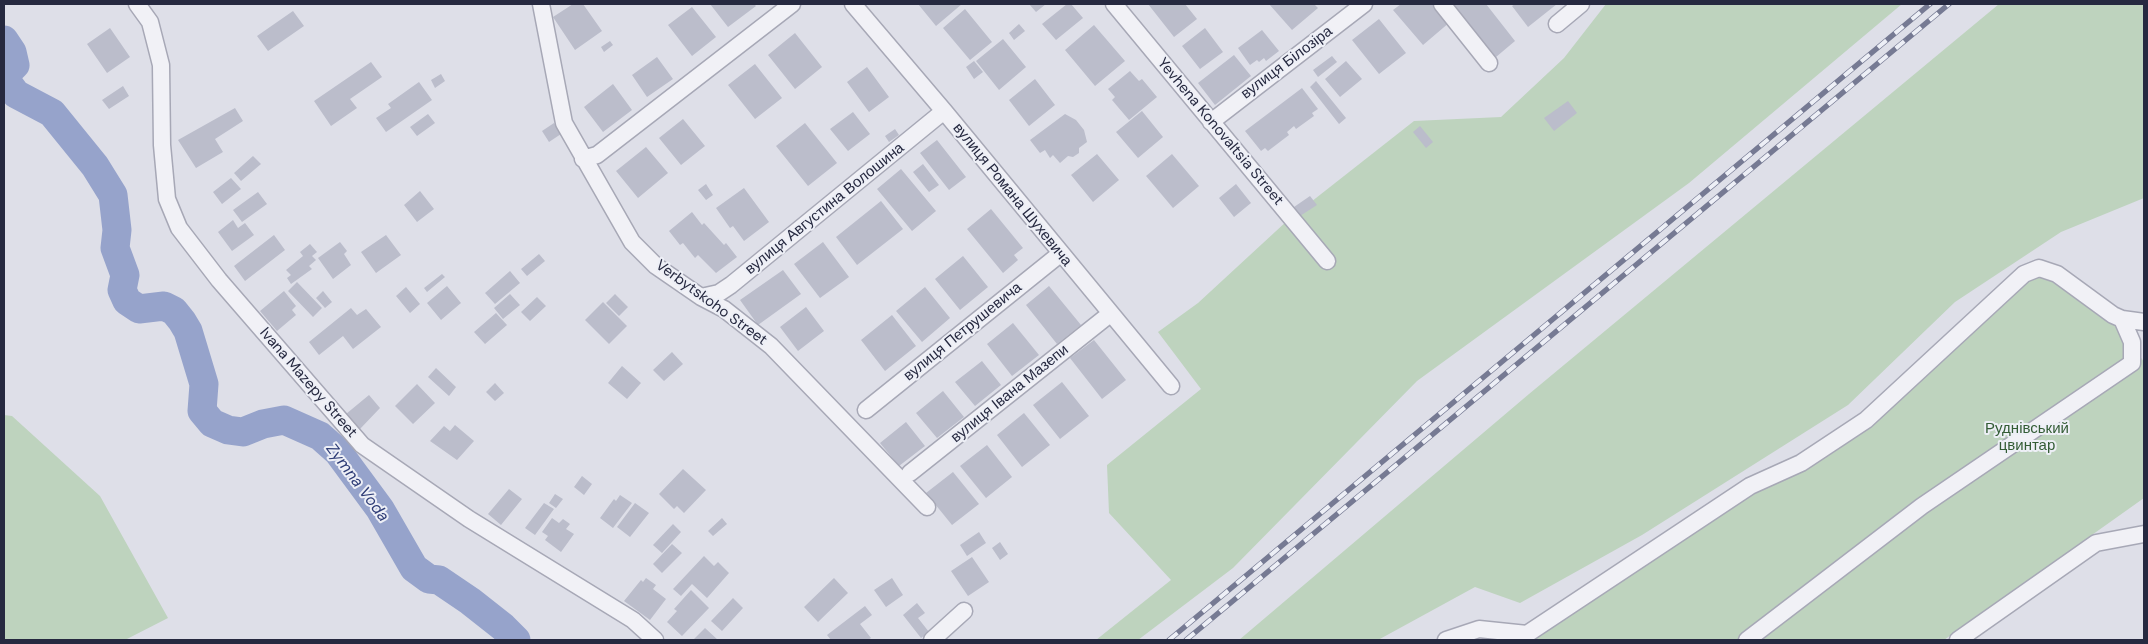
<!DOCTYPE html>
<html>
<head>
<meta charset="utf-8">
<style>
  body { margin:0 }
  #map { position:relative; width:2148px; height:644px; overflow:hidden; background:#dedfe8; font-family:"DM Sans",sans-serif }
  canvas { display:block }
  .frame { position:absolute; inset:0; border:5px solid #262940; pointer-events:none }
</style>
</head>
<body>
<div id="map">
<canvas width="2148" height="644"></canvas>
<div class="frame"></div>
</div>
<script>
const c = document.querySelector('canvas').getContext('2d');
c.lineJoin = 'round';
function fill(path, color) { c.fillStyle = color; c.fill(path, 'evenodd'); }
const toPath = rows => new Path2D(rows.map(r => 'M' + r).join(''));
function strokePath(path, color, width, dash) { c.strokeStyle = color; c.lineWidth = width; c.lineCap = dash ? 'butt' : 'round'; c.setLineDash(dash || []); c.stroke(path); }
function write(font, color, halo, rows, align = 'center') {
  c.font = font + ' "DM Sans",sans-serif'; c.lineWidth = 4; c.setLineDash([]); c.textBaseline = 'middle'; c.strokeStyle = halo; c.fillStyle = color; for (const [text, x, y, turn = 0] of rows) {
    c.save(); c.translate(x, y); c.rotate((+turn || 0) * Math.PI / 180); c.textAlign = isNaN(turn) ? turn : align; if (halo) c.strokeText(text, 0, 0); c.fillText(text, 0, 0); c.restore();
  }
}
const green = toPath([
  [1606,4,1902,4,1689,183,1417,381,1233,568,1138,640,1096,640,1171,580,1109,513,1107,465,1201,389,1158,332,1198,303,1288,220,1414,121,1501,117,1564,58],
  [1999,4,2144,4,2144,198,2061,232,1955,302,1848,405,1642,535,1520,603,1475,587,1378,640,1239,640,1529,394],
  [2043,275,2114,319,2144,362,2144,498,1944,640,1521,640,1744,493,1805,466,2029,276],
  [4,415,12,416,100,496,168,618,125,640,4,640]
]);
const river = toPath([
  [4,40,12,52,15,65,10,70,4,70],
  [4,78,16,94,52,113,95,166,113,195,117,230,115,248,125,275,122,290,127,301,139,309,164,306,174,311,182,321,188,331,204,384,202,411,212,423,228,430,243,432,263,424,284,420,320,436,338,452,380,509,414,568,429,579,439,580,470,601,503,627,516,640]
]);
const building = toPath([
  [573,4,583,4,602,31,575,50,553,17],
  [710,4,754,4,756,6,728,27],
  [918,4,962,4,936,26],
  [1029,4,1046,4,1036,12],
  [1067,4,1071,4,1083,18,1056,40,1042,24],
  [1148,4,1185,4,1197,19,1174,37],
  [1269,4,1314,4,1318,8,1292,30],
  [1401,4,1434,4,1450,22,1423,45,1393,10],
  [1452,4,1486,4,1515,41,1496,57],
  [1515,4,1557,4,1528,27,1512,6],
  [692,7,716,37,692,56,668,25],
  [965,9,992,42,970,60,943,28],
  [293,11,304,26,268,51,257,36],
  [1379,19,1406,53,1379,74,1352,40],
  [1019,24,1025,31,1014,40,1009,33],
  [1094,25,1125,61,1095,86,1065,50],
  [110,28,130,57,107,73,87,44],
  [1205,28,1223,52,1200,69,1182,46],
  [1262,30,1279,51,1266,61,1264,58,1259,62,1257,60,1250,65,1238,48],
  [795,33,822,67,795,89,768,55],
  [1003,39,1026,67,999,90,976,61],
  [610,41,613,45,604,52,601,47],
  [1234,55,1251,76,1215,105,1198,83],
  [1332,56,1337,62,1318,77,1313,70],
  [657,57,673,79,647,97,632,75],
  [974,61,983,72,974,79,966,67],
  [1346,61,1362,79,1340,97,1325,79],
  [371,62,382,77,350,99,357,108,331,126,314,101],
  [755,64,782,98,755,119,728,85],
  [867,67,889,97,869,112,847,82],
  [1130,71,1139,81,1142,79,1157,97,1129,120,1112,100,1115,97,1108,89],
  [441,74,445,81,435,88,431,80],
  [1035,79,1055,105,1029,126,1009,100],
  [1316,81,1346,118,1339,124,1310,87],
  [419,82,432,100,386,132,376,118,391,108,388,104],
  [613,84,632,110,603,132,584,107],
  [123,86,129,96,109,109,102,100],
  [1302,88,1318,109,1312,113,1314,116,1296,129,1294,126,1287,132,1289,135,1268,151,1265,148,1261,151,1245,131],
  [1568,101,1577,113,1554,131,1544,118],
  [235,108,243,121,215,139,223,152,196,168,178,140],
  [1142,111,1163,137,1138,158,1116,132],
  [853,112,870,134,848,151,830,129],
  [428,114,435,123,417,136,410,127],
  [1065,114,1076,120,1084,130,1087,142,1079,148,1079,153,1073,157,1068,156,1060,163,1053,155,1050,158,1045,150,1040,153,1030,140],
  [683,119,705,146,681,165,659,138],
  [554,123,561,134,549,142,542,131],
  [805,123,837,163,808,186,776,146],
  [1420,126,1433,142,1426,148,1413,132],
  [895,129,899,135,889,142,885,136],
  [937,140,966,177,949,190,920,153],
  [646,147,668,173,638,198,616,171],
  [1097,154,1119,180,1093,202,1071,175],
  [1172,154,1199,186,1173,208,1146,176],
  [253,156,261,164,241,181,234,173],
  [923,164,939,185,929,192,913,172],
  [901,169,936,211,912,231,877,189],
  [231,178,241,189,222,204,213,192],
  [706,184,713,195,706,200,698,190],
  [1236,184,1251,203,1234,217,1219,198],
  [744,188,769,222,744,241,733,226,730,228,716,208],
  [420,191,434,209,417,222,404,205],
  [258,192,267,204,242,222,233,210],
  [1310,196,1317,205,1300,216,1294,207],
  [881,201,903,229,857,265,836,237],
  [991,209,1023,248,1014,255,1018,260,1003,273,967,229],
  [692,212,702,225,704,223,724,245,726,243,737,257,716,273,698,255,695,258,683,243,680,245,669,231],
  [233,220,238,228,245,223,254,235,232,251,218,232],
  [274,235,285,250,245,281,234,266],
  [386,235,401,255,376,273,361,252],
  [340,242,347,251,344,254,351,265,333,279,318,258],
  [823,242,849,277,820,298,794,264],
  [310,244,317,252,312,256,316,260,309,266,312,269,291,284,287,278,291,275,286,270,303,256,300,252],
  [539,254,545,261,527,276,521,269],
  [963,256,988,287,960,310,935,279],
  [783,270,801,294,758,325,740,300],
  [510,271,520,283,495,304,485,293],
  [442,274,445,277,427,292,424,288],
  [297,282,322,308,313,317,288,291],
  [447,286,461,303,441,320,427,303],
  [1049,286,1081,325,1057,344,1026,305],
  [406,287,420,304,410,313,396,296],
  [925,287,950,318,922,342,896,311],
  [284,291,296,306,292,310,296,315,277,331,260,311],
  [323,291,332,302,325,308,316,298],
  [510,294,520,305,503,319,494,308],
  [615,294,628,307,619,316,606,303],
  [537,297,546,306,530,321,521,312],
  [603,302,627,326,609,344,585,320],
  [806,307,824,331,798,351,780,327],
  [351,308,357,315,366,309,381,327,353,349,343,336,319,355,309,342],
  [496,313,507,325,485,344,474,332],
  [892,315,916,346,885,371,861,340],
  [1013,323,1039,355,1012,376,987,344],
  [1094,340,1126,380,1102,399,1070,358],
  [672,352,683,364,664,381,653,370],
  [982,361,1001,385,975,406,955,382],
  [622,366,641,383,627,399,608,383],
  [436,368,456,387,449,396,428,377],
  [1062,382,1089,416,1060,439,1033,405],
  [495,383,504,393,495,401,486,392],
  [417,384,435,403,413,424,395,406],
  [943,391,964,417,937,438,916,413],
  [369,395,380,408,360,429,346,414],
  [1024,413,1050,445,1022,467,997,435],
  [906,422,925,446,899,466,880,443],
  [455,425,474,441,457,460,430,441,444,426,450,431],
  [987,445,1012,477,986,498,960,466],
  [683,469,706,490,684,513,677,506,674,509,659,494],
  [953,472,979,504,952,525,926,493],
  [582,476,592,484,584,495,574,487],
  [509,489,522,499,501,525,488,514],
  [555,494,563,499,556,508,549,503],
  [620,495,632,503,613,528,600,518,614,499,616,501],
  [544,503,554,509,535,535,525,528],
  [635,503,649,513,630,537,617,527],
  [552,518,559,523,563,519,570,524,566,529,574,534,561,552,545,540,548,536,542,532],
  [722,518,727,524,713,536,708,531],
  [673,524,681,532,662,553,653,545],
  [979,532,986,543,967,556,960,545],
  [1000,542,1008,554,1000,560,992,548],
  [672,544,682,553,662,573,653,564],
  [704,556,714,566,718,562,729,573,707,598,692,584,681,596,673,589],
  [972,557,989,582,968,596,951,571],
  [646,578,656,585,653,589,666,599,650,620,624,601,641,580,643,582],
  [834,578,848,593,818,622,804,607],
  [892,578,903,595,886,607,874,590],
  [691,590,709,608,682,636,667,622,677,611,674,609],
  [733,598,743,608,722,631,711,621],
  [917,603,925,613,918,618,929,632,921,638,903,615],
  [865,606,872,615,860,624,871,638,868,640,831,640,827,635],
  [705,628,718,640,693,640]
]);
const minor = toPath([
  [137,4,150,22,161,65,162,145,167,199,179,228,219,280,362,445,469,519,633,620,655,640],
  [541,4,564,123,632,242,656,266,701,297,724,309,771,346,927,507],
  [853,4,944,111,1171,386],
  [1114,4,1327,261],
  [1442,4,1489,63],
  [1557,24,1581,4],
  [1211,122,1364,4],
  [583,159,597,155,792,4],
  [701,297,719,293,731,285,944,111],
  [866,410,1060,254],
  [910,473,1110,314],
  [932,640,964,611],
  [1446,640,1479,629,1527,634,1750,486,1801,463,1866,420,2024,274,2039,268,2057,274,2113,315,2122,319,2144,322],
  [1747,640,1922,506,2132,363,2132,342,2122,319],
  [1958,640,2096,543,2144,534]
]);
const rail = toPath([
  [1169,640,1930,4],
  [1186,640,1949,4]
]);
const streetNames = [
  ["вулиця Білозіра",1287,63,-37],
  ["Yevhena Konovaltsia Street",1220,132,50],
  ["вулиця Романа Шухевича",1012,195,51],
  ["вулиця Августина Волошина",825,209,-39],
  ["Verbytskoho Street",711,303,36],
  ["вулиця Петрушевича",963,332,-39],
  ["Ivana Mazepy Street",308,383,49],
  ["вулиця Івана Мазепи",1010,394,-39]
];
const parkNames = [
  ["Руднівський",2027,429],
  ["цвинтар",2027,446]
];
const waterNames = [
  ["Zymna Voda",357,483,53]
];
fill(green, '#bed3be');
strokePath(river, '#96a3cb', 29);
fill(building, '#bbbdcb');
strokePath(minor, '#a7a8b6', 19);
strokePath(minor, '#f1f1f6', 16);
strokePath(rail, '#767a93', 5.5);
strokePath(rail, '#edeff6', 4, [11]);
write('15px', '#262940', '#edeff6', streetNames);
write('15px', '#335c35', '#edeff6', parkNames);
write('italic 16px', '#2e3c76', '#edeff6', waterNames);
</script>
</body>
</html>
